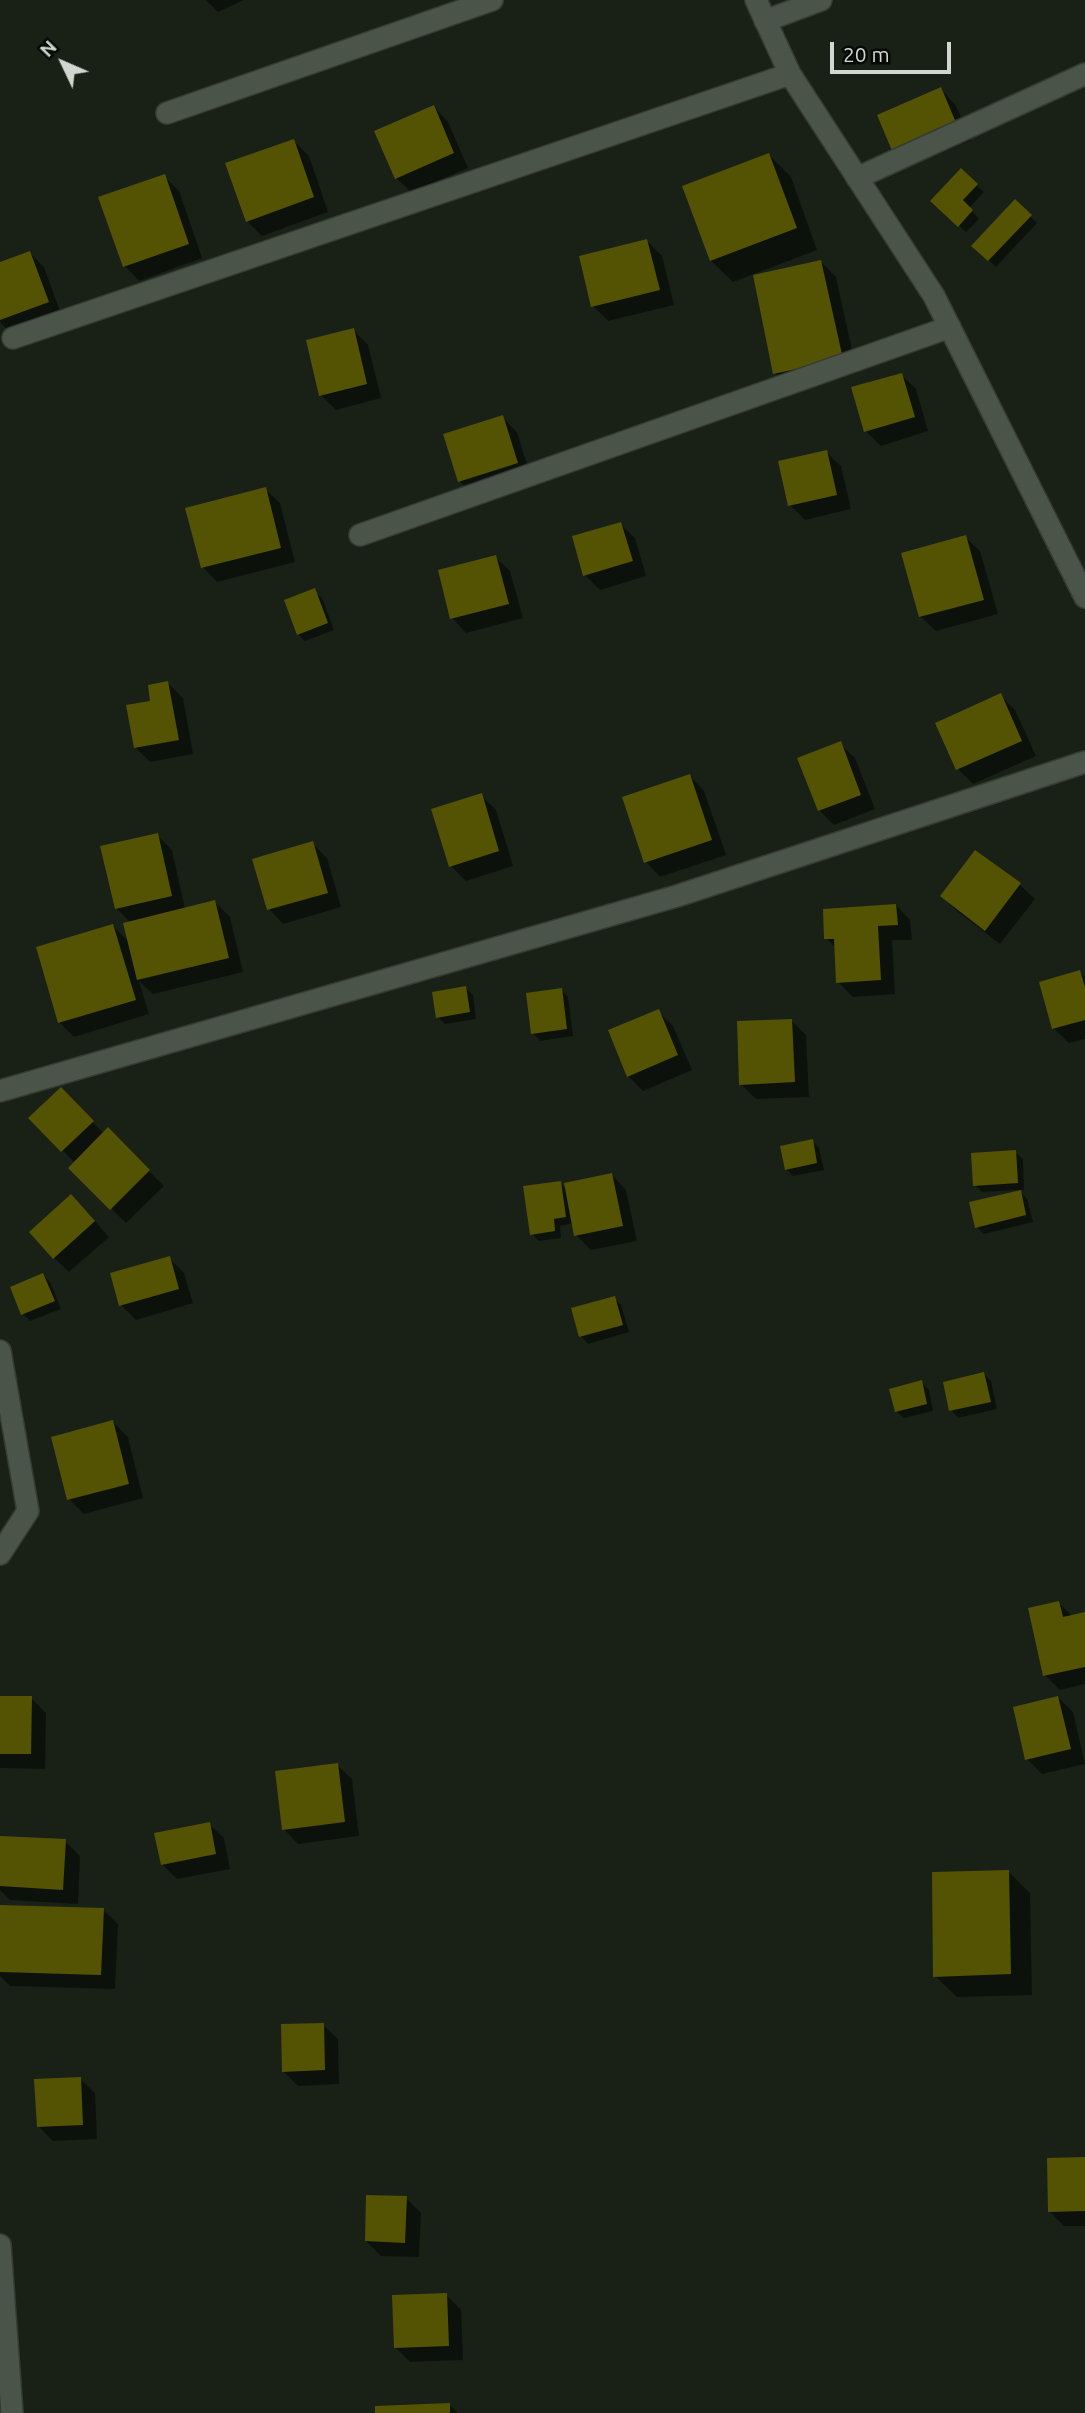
<!DOCTYPE html>
<html>
<head>
<meta charset="utf-8">
<style>
  body { margin:0 }
  #map { position:relative; width:1085px; height:2413px; overflow:hidden; background:#192117; font-family:Ubuntu,sans-serif }
  canvas { display:block }
  .north { position:absolute; left:28px; top:28px; width:70px; height:70px; -webkit-text-stroke:5px #060906; paint-order:stroke; rotate:314deg; font-size:19px; font-weight:700; line-height:28px; text-align:center; color:#d1d7d0 }
  .north::after { content:''; display:block; margin:auto; width:24px; height:32px; background:#d1d7d0; clip-path:polygon(50% 0,100% 100%,50% 72%,0 100%) }
  .scale { position:absolute; left:830px; top:42px; width:121px; height:32px; box-sizing:border-box; border:4px solid #d1d7d0; border-top:0; padding-left:9px; font-size:21px; line-height:24px; white-space:nowrap; color:#d1d7d0; -webkit-text-stroke:5px #060906; paint-order:stroke }
</style>
</head>
<body>
<div id="map">
<canvas width="1085" height="2413"></canvas>
<div class="north">N</div>
<div class="scale">20 m</div>
</div>
<script>
const c = document.querySelector('canvas').getContext('2d');
c.lineJoin = 'round';
function fill(path, color) { c.fillStyle = color; c.fill(path, 'evenodd'); }
const toPath = rows => new Path2D(rows.map(r => 'M' + r).join(''));
function strokePath(path, color, width, dash) { c.strokeStyle = color; c.lineWidth = width; c.lineCap = dash ? 'butt' : 'round'; c.setLineDash(dash || []); c.stroke(path); }
const shadow = toPath([
  [206,0,244,0,218,12],
  [940,89,955,104,971,140,909,167,894,152],
  [434,107,448,122,468,168,411,192,396,178],
  [294,141,309,156,328,212,262,236,247,221],
  [769,155,791,177,817,250,733,282,711,261],
  [961,170,984,192,969,208,979,219,966,232,932,201],
  [164,176,179,191,202,258,139,281,125,266],
  [1015,201,1037,223,996,267,973,246],
  [647,241,662,256,674,305,608,321,593,306],
  [30,253,44,267,62,317,13,335,0,322,0,264],
  [821,262,836,277,857,373,790,388,775,373],
  [353,330,368,345,381,398,336,410,321,395],
  [901,374,916,389,928,431,881,446,866,431],
  [502,417,517,432,531,478,475,496,460,482,445,435],
  [826,452,841,466,851,509,805,520,790,505],
  [265,489,280,503,295,562,217,582,203,567],
  [620,524,635,538,646,576,600,590,585,575],
  [965,537,980,551,998,614,936,631,921,617,904,554],
  [495,557,510,571,523,618,466,633,452,618],
  [314,591,322,598,334,630,305,641,298,634],
  [168,683,183,698,193,754,150,762,135,747,152,702],
  [1000,695,1015,710,1036,756,973,784,958,769],
  [840,744,855,758,875,809,834,825,819,810],
  [690,776,704,791,726,855,660,877,646,862],
  [481,795,496,810,513,866,466,881,451,866],
  [157,835,172,850,185,909,215,902,230,917,243,972,153,994,139,981,149,1014,74,1037,59,1022,113,926,129,942,131,923,116,908],
  [312,843,327,858,341,907,283,924,269,909],
  [976,852,1020,885,1035,899,1000,944,957,911,942,896],
  [896,905,910,920,912,940,892,940,895,994,853,997,838,982,836,948,826,938],
  [1080,972,1085,977,1085,1039,1069,1043,1054,1029,1041,983],
  [465,988,473,995,476,1019,445,1024,438,1017],
  [561,990,568,997,573,1036,540,1041,533,1033],
  [658,1011,673,1026,692,1070,643,1091,628,1076],
  [791,1020,806,1035,809,1097,756,1099,741,1084],
  [61,1090,104,1134,108,1130,164,1186,126,1223,70,1168,75,1163,31,1118],
  [812,1141,819,1148,824,1170,793,1176,786,1169],
  [1015,1152,1023,1159,1024,1190,1019,1190,1027,1199,1033,1222,984,1234,977,1227,1018,1192,1017,1190,982,1192,975,1185],
  [612,1175,626,1190,637,1241,591,1250,576,1235,574,1223,560,1226,561,1238,539,1241,532,1234,560,1183,567,1190],
  [86,1211,109,1237,69,1272,54,1258],
  [169,1258,184,1273,193,1303,136,1320,121,1305],
  [43,1275,50,1282,61,1309,30,1321,23,1314],
  [614,1298,621,1305,629,1332,588,1344,581,1336],
  [984,1374,991,1381,997,1409,958,1418,951,1410],
  [921,1382,929,1390,933,1411,904,1418,896,1411],
  [113,1422,128,1437,143,1498,84,1514,69,1499],
  [1059,1603,1073,1617,1085,1614,1085,1684,1060,1690,1045,1675],
  [1058,1697,1073,1712,1085,1764,1042,1774,1027,1759],
  [0,1698,31,1698,46,1713,45,1769,0,1768],
  [337,1765,352,1779,359,1836,298,1844,284,1829],
  [209,1824,224,1838,230,1869,177,1879,162,1864],
  [0,1838,65,1841,80,1856,78,1904,10,1900,0,1890],
  [1008,1871,1030,1893,1032,1995,957,1997,935,1976],
  [0,1907,103,1910,118,1924,115,1989,10,1986,0,1976],
  [323,2025,338,2039,339,2084,298,2086,283,2071],
  [80,2079,95,2093,97,2139,53,2141,38,2126],
  [1085,2159,1085,2226,1064,2226,1049,2211],
  [406,2198,421,2213,419,2257,381,2256,366,2241],
  [446,2295,461,2310,463,2360,410,2362,395,2347],
  [449,2404,458,2413,377,2413]
]);
const building = toPath([
  [941,87,957,125,893,153,877,115],
  [434,105,454,153,395,179,374,131],
  [294,139,314,197,246,222,225,163],
  [769,153,797,228,710,261,682,186],
  [961,168,978,184,963,200,973,210,958,227,930,201],
  [165,174,189,244,123,267,98,197],
  [1015,199,1032,215,988,261,971,246],
  [647,239,660,290,591,307,579,256],
  [30,251,49,302,0,320,0,262],
  [821,260,843,359,773,374,753,275],
  [354,328,367,384,319,396,306,340],
  [902,373,915,417,864,432,851,387],
  [503,415,518,463,458,482,443,434],
  [827,450,837,495,788,506,778,461],
  [266,487,281,548,201,568,185,508],
  [621,522,633,561,583,576,572,536],
  [966,535,984,600,919,617,901,553],
  [496,555,509,604,450,619,438,570],
  [315,588,328,623,297,635,284,600],
  [168,681,179,740,134,748,126,705,150,701,148,685],
  [1001,693,1022,741,956,770,935,723],
  [841,741,861,795,818,811,797,758],
  [690,774,712,840,644,863,622,797],
  [482,793,499,851,449,867,431,809],
  [158,833,172,896,115,909,100,846],
  [313,841,328,893,267,910,252,859],
  [975,850,1021,883,985,931,940,896],
  [215,900,229,958,137,980,123,923],
  [896,904,898,925,878,926,881,980,836,983,834,939,824,939,823,909],
  [113,924,136,1000,58,1023,36,947],
  [1080,970,1085,987,1085,1020,1052,1029,1039,982],
  [466,986,470,1012,436,1018,432,992],
  [562,988,567,1029,531,1034,526,993],
  [659,1009,678,1055,627,1077,608,1030],
  [792,1019,795,1082,739,1085,737,1021],
  [61,1087,94,1121,61,1152,28,1118],
  [108,1127,150,1170,110,1210,68,1168],
  [813,1139,817,1163,785,1170,780,1146],
  [1016,1150,1018,1183,973,1186,971,1153],
  [612,1173,623,1226,574,1236,564,1183],
  [561,1181,566,1217,554,1219,555,1231,530,1235,523,1186],
  [1021,1190,1026,1215,975,1228,969,1202],
  [71,1194,95,1221,53,1259,29,1232],
  [170,1256,179,1289,119,1306,110,1273],
  [43,1273,55,1301,21,1315,10,1287],
  [615,1296,623,1325,579,1337,571,1308],
  [984,1372,991,1402,949,1411,943,1382],
  [922,1380,927,1404,895,1412,889,1389],
  [113,1420,129,1484,67,1500,51,1437],
  [1059,1601,1063,1617,1085,1612,1085,1667,1043,1676,1028,1608],
  [0,1696,32,1696,31,1754,0,1754],
  [1058,1696,1071,1749,1025,1760,1013,1707],
  [338,1763,345,1822,282,1830,275,1771],
  [210,1822,216,1854,161,1865,154,1833],
  [0,1836,66,1839,63,1890,0,1886],
  [1009,1870,1011,1974,933,1977,932,1872],
  [0,1905,104,1908,101,1975,0,1972],
  [324,2023,325,2070,282,2072,281,2024],
  [81,2077,83,2125,37,2127,34,2079],
  [1085,2157,1085,2211,1048,2212,1047,2158],
  [366,2195,407,2196,405,2243,365,2241],
  [447,2293,449,2346,394,2348,392,2295],
  [450,2403,450,2413,375,2413,375,2406]
]);
const minor = toPath([
  [756,0,790,74,934,296,1085,597],
  [765,21,821,0],
  [167,113,492,0],
  [857,178,1085,74],
  [13,338,790,74],
  [360,535,950,327],
  [0,1091,677,896,1085,762],
  [0,1351,28,1511,0,1554],
  [0,2245,12,2413]
]);
fill(shadow, '#0007');
fill(building, '#545304');
strokePath(minor, '#353b35', 24);
strokePath(minor, '#4b5449', 21);
</script>
</body>
</html>
